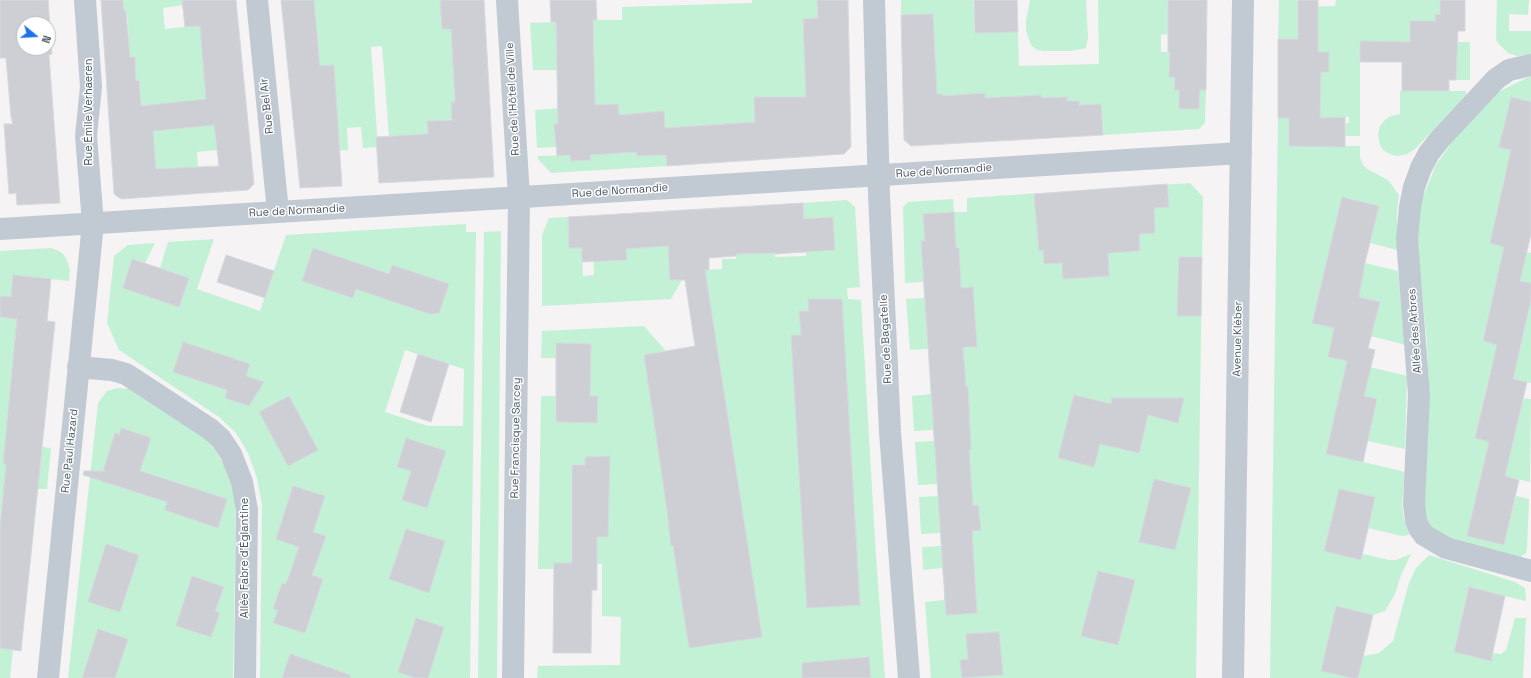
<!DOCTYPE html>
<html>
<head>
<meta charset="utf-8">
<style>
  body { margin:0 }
  #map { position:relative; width:1531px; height:678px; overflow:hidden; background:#f5f3f3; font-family:"Space Grotesk",sans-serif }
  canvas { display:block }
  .north { position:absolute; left:16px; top:16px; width:40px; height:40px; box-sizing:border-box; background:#fff; border:1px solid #b7bbc0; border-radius:50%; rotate:108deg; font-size:11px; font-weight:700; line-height:16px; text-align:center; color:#4a5661 }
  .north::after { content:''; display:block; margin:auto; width:14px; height:18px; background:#1a73e8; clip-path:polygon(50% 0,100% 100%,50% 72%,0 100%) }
</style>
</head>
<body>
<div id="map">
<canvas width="1531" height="678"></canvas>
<div class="north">N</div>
</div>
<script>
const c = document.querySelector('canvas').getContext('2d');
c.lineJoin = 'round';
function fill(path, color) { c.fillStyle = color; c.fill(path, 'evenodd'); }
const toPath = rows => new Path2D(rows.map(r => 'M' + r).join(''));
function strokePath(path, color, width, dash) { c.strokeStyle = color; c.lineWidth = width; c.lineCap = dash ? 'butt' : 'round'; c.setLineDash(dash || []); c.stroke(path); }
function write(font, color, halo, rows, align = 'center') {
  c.font = font + ' "Space Grotesk",sans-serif'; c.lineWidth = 3; c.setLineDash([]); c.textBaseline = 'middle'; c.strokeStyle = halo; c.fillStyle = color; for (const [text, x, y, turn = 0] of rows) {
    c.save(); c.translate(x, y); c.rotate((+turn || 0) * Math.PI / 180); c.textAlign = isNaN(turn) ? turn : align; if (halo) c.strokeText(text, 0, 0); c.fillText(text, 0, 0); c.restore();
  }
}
const green = toPath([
  [123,0,182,0,183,5,163,8,165,29,205,25,211,99,217,150,197,152,198,167,150,172,139,103,141,103,139,81,136,81,135,57,130,57,127,11,124,11],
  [314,0,440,0,442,29,451,29,455,102,451,102,456,119,427,121,428,147,404,135,389,136,382,46,371,47,378,147,363,148,361,127,347,128,348,150,327,151,318,66,319,51],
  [752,0,817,0,818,18,803,19,803,35,814,34,814,97,789,97,780,121,690,126,665,130,663,111,619,115,621,153,636,152,637,156,666,155,667,166,551,173,538,159,538,156,570,155,571,161,591,160,590,154,604,121,555,124,556,147,537,148,535,110,595,105,593,20,622,20,622,7,752,3],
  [901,0,973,0,973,7,974,7,975,32,1018,32,1019,66,1099,64,1098,0,1168,0,1168,34,1161,35,1161,52,1175,52,1169,77,1175,77,1174,89,1179,90,1179,109,1199,109,1200,90,1206,90,1205,123,1199,129,1103,135,1101,104,1079,105,1079,101,1067,101,1067,97,1042,98,1041,95,985,98,985,93,943,125,942,94,903,94,936,68,934,33,925,21,934,21,933,15,901,15],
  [1030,0,1086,0,1088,38,1086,48,1071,51,1044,51,1037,50,1031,45,1026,31,1026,20],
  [1279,0,1298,0,1298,7,1335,6,1336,0,1440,0,1440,15,1436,15,1435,21,1410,21,1410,42,1360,42,1360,136,1345,136,1346,123,1349,123,1349,117,1320,118,1321,84,1318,72,1329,71,1329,52,1318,52,1278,39],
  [1497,0,1529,0,1528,15,1509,14,1509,31,1531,31,1531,55,1517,56,1508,53,1498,43,1496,40],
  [556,22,557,70,533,70,530,23],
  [1457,42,1470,42,1470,80,1456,80],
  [1531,76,1531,102,1511,97,1500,147,1531,155,1504,180,1490,243,1531,253,1531,283,1498,276,1483,341,1520,350,1531,300,1531,383,1490,373,1475,438,1512,447,1523,398,1531,399,1530,482,1482,471,1468,536,1504,545,1516,496,1529,499,1527,548,1526,553,1519,558,1442,537,1433,530,1424,515,1429,391,1427,343,1417,242,1418,217,1423,197,1436,165,1454,139,1498,92],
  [1400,91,1466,91,1466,95,1415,149,1407,154,1397,156,1390,154,1383,150,1380,145,1378,135,1380,126,1386,119,1391,116,1400,114],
  [1278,118,1289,118,1289,146,1360,146,1360,157,1363,165,1367,169,1388,180,1399,195,1397,211,1397,250,1370,243,1379,206,1343,197,1328,260,1364,268,1365,263,1398,271,1406,345,1371,336,1379,302,1342,293,1320,288,1312,322,1334,328,1328,357,1407,376,1405,449,1368,441,1377,399,1341,390,1326,453,1405,472,1402,505,1404,520,1410,535,1402,536,1368,528,1375,497,1339,489,1325,551,1361,560,1363,554,1389,560,1396,560,1411,554,1401,575,1395,594,1385,611,1373,615,1336,607,1321,671,1351,678,1270,678],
  [1190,183,1203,197,1196,678,931,678,925,602,944,600,944,586,942,568,924,570,923,567,922,547,941,546,940,533,921,534,919,497,938,496,937,484,918,485,915,442,934,441,933,430,914,431,912,396,931,394,928,349,910,350,906,299,924,298,923,282,905,283,903,207,908,202,953,199,954,212,967,212,967,198],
  [847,200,855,207,860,287,847,288,848,299,861,300,876,557,885,678,537,678,538,666,620,665,621,617,602,616,602,564,554,563,554,569,538,569,541,396,556,396,556,422,597,423,598,396,587,396,556,358,541,358,542,331,644,326,666,351,644,355,689,648,751,568,744,526,692,271,722,269,722,259,736,259,736,254,775,253,775,257,806,256,806,252,835,250,833,217,804,219,803,203],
  [568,217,569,248,582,248,583,276,594,275,593,249,605,249,606,261,627,260,626,249,668,246,670,280,682,280,671,299,542,306,542,235,549,218],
  [466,224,466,232,476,232,470,678,260,678,262,505,257,478,248,453,236,433,219,417,119,350,107,323,114,256,128,245,155,243,145,263,160,268,168,242,214,239,197,289,260,311,286,235],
  [405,350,464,369,463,426,428,426,385,412],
  [501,231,497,678,478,678,484,232],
  [51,248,57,250,63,254,67,260,70,270,69,281,51,279,49,301,47,321,55,322,42,447,51,448,47,489,38,489,21,651,13,650,10,678,0,678,0,251],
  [118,388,130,389,202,436,215,450,225,467,233,489,236,506,233,678,68,678,98,403,107,391],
  [1429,555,1515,582,1525,588,1526,601,1469,587,1454,652,1490,661,1493,653,1501,654,1506,650,1515,618,1526,618,1523,678,1358,678,1363,656,1379,653,1393,641,1409,583,1416,568]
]);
const building = toPath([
  [0,0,48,0,52,54,49,55,60,203,17,205,16,193,9,194,4,124,13,124,11,117,6,58,0,58,0,0],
  [24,24,48,24,48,48,24,48,24,24],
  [101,0,123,0,124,11,126,11,130,57,135,57,136,81,139,80,141,106,206,99,200,26,185,27,182,0,236,0,254,184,248,190,121,199,114,194,101,0],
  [214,125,219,166,156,169,153,131,214,125],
  [281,0,314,0,320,66,334,65,342,186,300,188,281,0],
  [440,0,484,0,494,177,379,183,376,137,428,134,427,121,452,120,451,102,455,102,451,29,442,29,440,0],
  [550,0,596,0,597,20,593,20,595,105,618,104,619,115,664,111,665,128,755,122,754,97,806,97,803,19,818,18,817,0,848,0,851,147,844,154,667,166,666,155,637,156,636,152,590,155,591,160,571,161,570,155,557,156,554,124,558,124,556,22,551,22,550,0],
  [974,0,1017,0,1018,32,975,33,974,0],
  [1168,0,1207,0,1206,90,1200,90,1199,109,1179,109,1179,90,1174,90,1175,77,1169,77,1170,52,1168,52,1168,0],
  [1298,0,1318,0,1318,52,1329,52,1329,72,1321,72,1320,118,1345,117,1345,147,1289,146,1289,118,1278,118,1278,39,1298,39,1298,0],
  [1440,0,1465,0,1465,31,1458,31,1456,80,1449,80,1449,91,1402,91,1402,62,1360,62,1360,41,1410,42,1410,21,1435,21,1436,14,1440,15,1440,0],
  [933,14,937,94,942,94,942,96,985,93,985,98,1041,95,1042,98,1067,97,1067,101,1079,101,1079,105,1101,104,1103,135,911,146,904,140,901,15,933,14],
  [1511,97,1531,102,1531,234,1520,281,1531,283,1531,300,1513,379,1527,382,1505,476,1519,480,1504,545,1467,536,1489,442,1475,438,1497,345,1483,341,1504,247,1490,243,1511,150,1499,147,1511,97],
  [1167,184,1169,207,1154,208,1155,233,1139,234,1140,251,1108,253,1109,276,1063,279,1062,263,1044,264,1043,250,1039,251,1034,194,1167,184],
  [1342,197,1379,206,1365,263,1359,297,1380,302,1368,348,1375,350,1364,396,1377,399,1363,462,1326,454,1347,361,1328,357,1334,328,1312,323,1342,197],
  [803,203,804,219,833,217,835,250,775,254,775,253,736,254,736,256,709,258,709,270,705,270,762,637,689,648,673,546,671,546,667,510,644,355,695,346,685,280,670,280,668,246,626,249,627,260,582,262,582,248,569,248,568,217,803,203],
  [954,212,956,248,959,248,961,288,973,287,977,347,963,347,966,387,968,386,971,450,969,450,973,506,978,505,981,530,972,531,977,613,946,615,921,241,925,241,923,214,954,212],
  [313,248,389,274,392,265,449,284,439,313,430,314,356,289,353,298,302,281,313,248],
  [226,255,274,271,265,298,217,282,226,255],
  [1179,257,1202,257,1201,316,1177,316,1179,257],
  [132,259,189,278,179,307,123,288,132,259],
  [13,275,51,279,47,321,55,322,21,651,0,648,0,529,6,464,3,464,17,319,0,317,0,296,11,297,13,275],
  [808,299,842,299,860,605,807,608,791,335,801,335,799,311,809,311,808,299],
  [183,342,250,364,246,376,264,382,249,406,225,398,227,390,173,372,183,342],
  [556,343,591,344,590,396,598,396,597,423,556,422,556,343],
  [418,354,449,364,431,422,400,412,418,354],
  [1074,395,1111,404,1112,398,1184,398,1178,423,1148,415,1139,453,1100,444,1094,467,1058,458,1074,395],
  [289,396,318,450,288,466,259,412,289,396],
  [121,428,151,438,140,471,227,499,218,528,165,510,167,502,83,475,84,471,105,471,103,471,115,433,119,435,121,428],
  [406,438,446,451,427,508,402,500,411,471,397,467,406,438],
  [610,456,608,537,597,537,597,590,592,590,591,653,553,653,554,563,572,563,572,465,585,465,585,457,610,456],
  [1154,479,1191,488,1175,550,1139,542,1154,479],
  [293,486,325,496,313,532,326,536,312,575,323,579,305,633,273,623,278,610,273,609,282,583,286,584,299,547,276,539,293,486],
  [1339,489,1375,497,1361,560,1324,551,1339,489],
  [406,529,445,541,429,593,389,579,406,529],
  [106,544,139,555,120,612,88,602,106,544],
  [1098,571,1135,580,1118,645,1081,636,1098,571],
  [192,576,224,587,215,611,220,613,211,637,176,626,192,576],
  [1469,587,1505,596,1491,661,1454,652,1469,587],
  [1336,606,1373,615,1358,678,1351,678,1321,671,1336,606],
  [416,618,444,627,428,678,415,678,398,672,416,618],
  [98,629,128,639,115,678,82,678,98,629],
  [999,632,1003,675,962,678,960,660,968,659,966,634,999,632],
  [290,654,350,675,350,678,282,678,290,654],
  [869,657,871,678,802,678,802,663,869,657]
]);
const minor = toPath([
  [257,0,278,212],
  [507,0,519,197,513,678],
  [874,0,879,195,890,432,909,678],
  [1531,65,1509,70,1496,79,1440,139,1429,153,1421,168,1414,187,1410,207,1407,239,1419,395,1414,504,1416,521,1419,528,1424,535,1446,548,1531,571],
  [0,229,1241,153],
  [78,367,112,370,126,374,210,429,221,439,231,454,242,482,247,510,245,678],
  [48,678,93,223,86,136,91,87,85,0]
]);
const tertiary = toPath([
  [1233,678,1243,0]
]);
const streetNames = [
  ["Rue de l'Hôtel de Ville",513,99,-93],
  ["Rue Bel Air",267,106,-96],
  ["Rue Émile Verhaeren",89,112,-90],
  ["Rue de Normandie",944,171,-4],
  ["Rue de Normandie",620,191,-4],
  ["Rue de Normandie",297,211,-3],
  ["Allée des Arbres",1415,331,-94],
  ["Rue de Bagatelle",886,339,-93],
  ["Avenue Kléber",1238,339,-89],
  ["Rue Francisque Sarcey",516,438,-89],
  ["Rue Paul Hazard",70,451,-84],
  ["Allée Fabre d'Églantine",245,558,-90]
];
fill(green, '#c3f1d5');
fill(building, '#cdcfd5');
strokePath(building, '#d7d9de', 1);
strokePath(minor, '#c1cad2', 22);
strokePath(tertiary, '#c1cad2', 22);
write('11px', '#4a5661', '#fff', streetNames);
</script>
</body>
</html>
